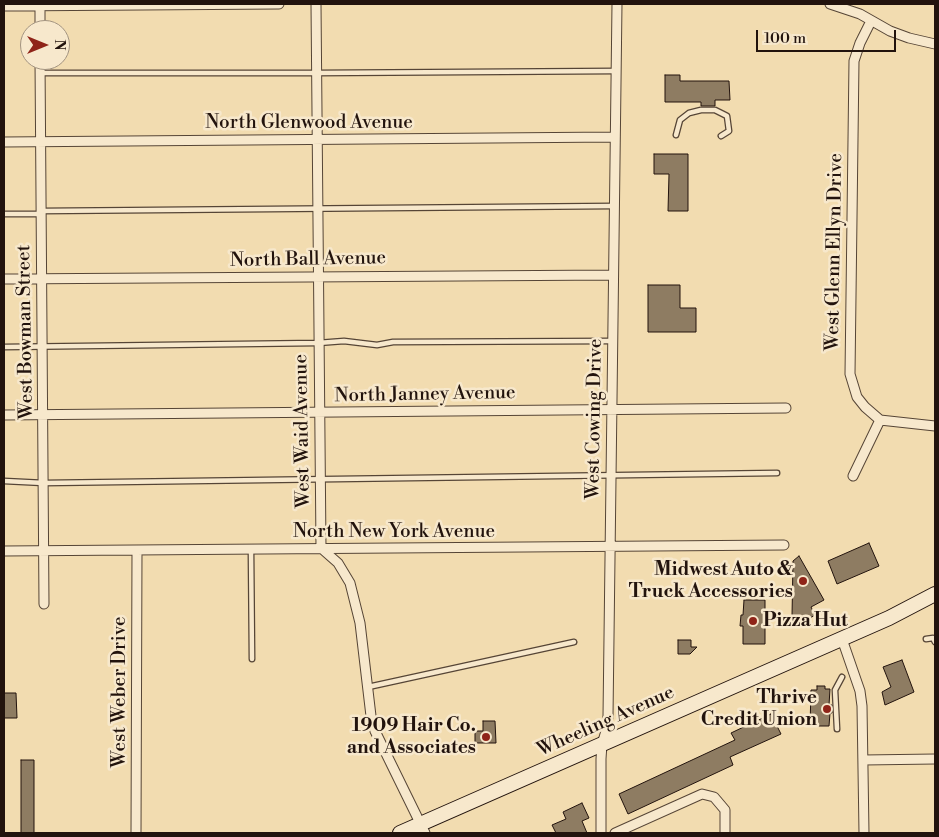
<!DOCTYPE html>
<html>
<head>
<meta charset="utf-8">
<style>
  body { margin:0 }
  #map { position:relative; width:939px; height:837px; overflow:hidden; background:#f2dcb0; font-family:"Libre Bodoni",serif }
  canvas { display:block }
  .frame { position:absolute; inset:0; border:5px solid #22130d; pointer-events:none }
  .north { position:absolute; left:20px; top:20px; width:50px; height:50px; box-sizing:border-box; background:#f7e8cc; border:1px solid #a29380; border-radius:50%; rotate:90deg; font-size:14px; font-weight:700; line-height:20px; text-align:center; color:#22130d }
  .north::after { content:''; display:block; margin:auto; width:18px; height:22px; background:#8f2418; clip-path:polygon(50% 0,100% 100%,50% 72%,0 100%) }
  .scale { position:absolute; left:756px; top:30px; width:140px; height:22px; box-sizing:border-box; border:2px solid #22130d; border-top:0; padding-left:6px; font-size:15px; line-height:18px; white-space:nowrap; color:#22130d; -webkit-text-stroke:4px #f7e8cc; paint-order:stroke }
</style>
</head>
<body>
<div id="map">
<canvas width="939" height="837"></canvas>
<div class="frame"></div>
<div class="north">N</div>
<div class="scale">100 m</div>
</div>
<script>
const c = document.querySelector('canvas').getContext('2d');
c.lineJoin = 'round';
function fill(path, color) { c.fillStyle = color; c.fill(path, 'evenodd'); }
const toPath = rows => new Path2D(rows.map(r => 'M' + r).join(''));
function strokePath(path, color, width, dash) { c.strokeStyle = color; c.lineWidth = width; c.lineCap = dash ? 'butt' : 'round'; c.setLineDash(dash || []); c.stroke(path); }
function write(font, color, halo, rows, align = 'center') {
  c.font = font + ' "Libre Bodoni",serif'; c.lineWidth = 5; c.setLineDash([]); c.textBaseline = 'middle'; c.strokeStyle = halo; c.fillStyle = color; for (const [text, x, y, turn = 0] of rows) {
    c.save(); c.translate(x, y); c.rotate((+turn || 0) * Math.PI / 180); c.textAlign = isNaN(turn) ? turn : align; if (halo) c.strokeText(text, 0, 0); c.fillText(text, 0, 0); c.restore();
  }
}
const building = toPath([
  [665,75,680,75,680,81,729,81,730,100,715,100,715,106,701,106,701,102,665,102,665,75],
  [654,154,688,154,688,211,668,211,669,174,654,174,654,154],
  [648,285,680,285,680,308,696,308,696,332,648,332,648,285],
  [869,543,879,566,837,584,828,561,869,543],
  [799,556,824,600,811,607,815,615,797,626,792,616,793,561,799,556],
  [744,600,765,600,765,644,743,644,743,626,740,626,741,615,743,615,744,600],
  [678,640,691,640,691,647,697,647,690,654,678,654,678,640],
  [902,660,914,692,885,705,882,692,891,687,883,667,902,660],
  [817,686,825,686,825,689,830,689,829,705,832,705,832,713,830,713,829,726,810,726,811,690,817,690,817,686],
  [4,693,16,693,17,718,4,718,4,693],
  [771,714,781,734,730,757,733,765,628,814,619,794,735,740,731,733,771,714],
  [483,721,495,721,496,743,475,743,475,731,483,731,483,721],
  [21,760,34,760,34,833,21,833,21,760],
  [582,803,589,818,582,821,587,833,556,833,552,825,566,819,563,812,582,803]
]);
const service = toPath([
  [40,73,316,73,616,71],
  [676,135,680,120,689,113,701,110,715,110,727,116,729,131,721,136],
  [41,211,614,206],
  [4,214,41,214],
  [4,347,318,343,344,341,377,345,393,342,612,341],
  [4,481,44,483,777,473],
  [251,549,252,659],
  [926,639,933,638,935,642],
  [368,687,574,642],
  [837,729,835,690,842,677]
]);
const minor = toPath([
  [316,4,321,548,338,563,350,583,360,623,371,716,375,731,425,833],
  [830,4,860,14,890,31,909,38,935,44],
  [4,6,279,4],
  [40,6,40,30],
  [871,21,860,43,854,61,850,374,857,397,865,407,880,420,935,426],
  [40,60,44,604],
  [4,142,615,137],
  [4,279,613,275],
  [4,415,786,408],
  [853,476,880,420],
  [4,551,784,545],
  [842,639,860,691,862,706,864,833],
  [864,760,935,759],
  [136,833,137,551],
  [601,833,601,759,602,744,606,731,608,716,617,4],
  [615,833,702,794,714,797,725,810,725,833]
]);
const secondary = toPath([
  [400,833,889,618,935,594]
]);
const markers = [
  [803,581,5,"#8f2418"],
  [753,621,5,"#8f2418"],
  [827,709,5,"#8f2418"],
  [486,737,5,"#8f2418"]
];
const streetNames = [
  ["North Glenwood Avenue",309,123],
  ["West Glenn Ellyn Drive",835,252,-89],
  ["North Ball Avenue",308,260,-1],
  ["West Bowman Street",26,332,-91],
  ["North Janney Avenue",425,395,-1],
  ["West Cowing Drive",595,419,-89],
  ["West Waid Avenue",303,431,-91],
  ["North New York Avenue",394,532],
  ["West Weber Drive",120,692,-90],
  ["Wheeling Avenue",606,722,-24]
];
const poiNames = [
  ["Midwest Auto &",793,570],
  ["Truck Accessories",793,592],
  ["Pizza Hut",763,621,"left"],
  ["Thrive",817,698],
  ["Credit Union",817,720],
  ["1909 Hair Co.",476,726],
  ["and Associates",476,748]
];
fill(building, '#8e7c62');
strokePath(building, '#22130d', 1);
strokePath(service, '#564536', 7);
strokePath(minor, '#564536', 11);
strokePath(secondary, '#22130d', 16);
strokePath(service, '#f7e8cc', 4.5);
strokePath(minor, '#f7e8cc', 9);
strokePath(secondary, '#f7e8cc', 14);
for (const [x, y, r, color] of markers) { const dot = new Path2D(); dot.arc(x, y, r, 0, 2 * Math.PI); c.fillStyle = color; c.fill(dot); strokePath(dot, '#f7e8cc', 2); }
write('19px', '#22130d', '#f7e8cc', streetNames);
write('bold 19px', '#22130d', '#f7e8cc', poiNames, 'right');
</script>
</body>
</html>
